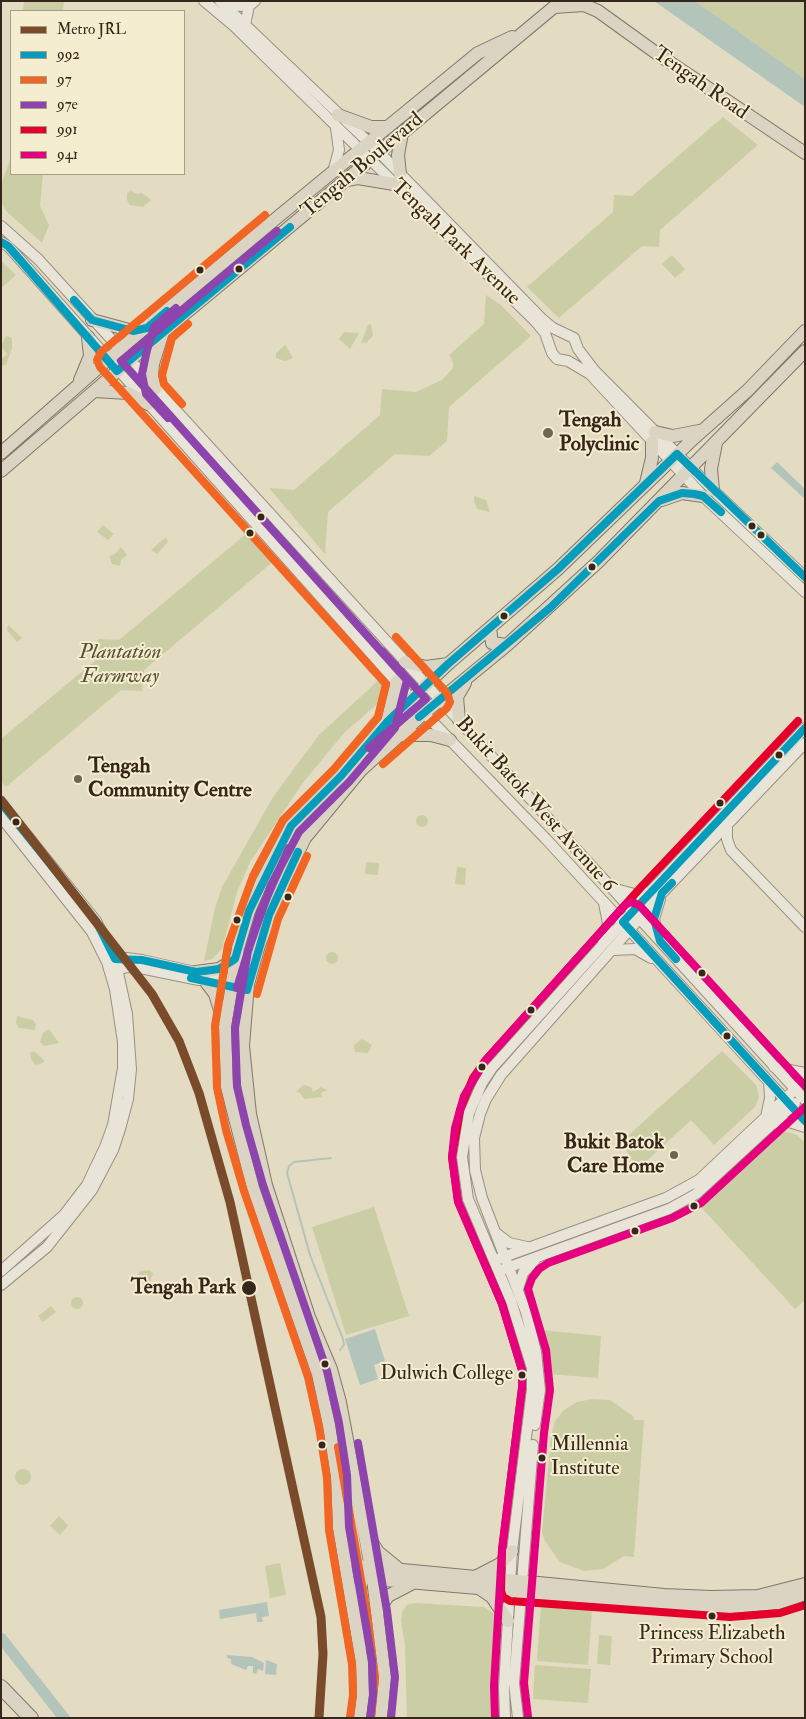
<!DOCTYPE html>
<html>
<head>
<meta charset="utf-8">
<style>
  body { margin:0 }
  #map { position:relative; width:806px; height:1719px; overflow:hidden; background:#e3dbc2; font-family:"IM FELL Double Pica",serif }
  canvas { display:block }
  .frame { position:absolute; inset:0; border:2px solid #37261b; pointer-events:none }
  .legend { position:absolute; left:10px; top:10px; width:175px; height:165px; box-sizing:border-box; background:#f5edcf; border:1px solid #a99d87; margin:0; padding:6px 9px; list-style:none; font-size:15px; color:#37261b }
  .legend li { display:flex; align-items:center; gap:10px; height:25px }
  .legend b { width:25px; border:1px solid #a99d87 }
</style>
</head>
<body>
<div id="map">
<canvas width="806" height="1719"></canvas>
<div class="frame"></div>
<ul class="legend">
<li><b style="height:6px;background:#7a4b2a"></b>Metro JRL</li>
<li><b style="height:6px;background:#069cbc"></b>992</li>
<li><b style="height:6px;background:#f26522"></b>97</li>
<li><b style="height:6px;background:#8e44ad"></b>97e</li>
<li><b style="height:6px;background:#e4002b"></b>991</li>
<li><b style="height:6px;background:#e5007d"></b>941</li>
</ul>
</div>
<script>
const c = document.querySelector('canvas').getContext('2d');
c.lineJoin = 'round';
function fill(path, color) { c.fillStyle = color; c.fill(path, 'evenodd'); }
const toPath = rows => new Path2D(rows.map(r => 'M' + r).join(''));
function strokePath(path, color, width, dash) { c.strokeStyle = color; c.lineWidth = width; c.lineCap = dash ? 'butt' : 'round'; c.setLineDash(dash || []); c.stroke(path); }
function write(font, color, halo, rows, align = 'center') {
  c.font = font + ' "IM FELL Double Pica",serif'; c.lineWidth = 4; c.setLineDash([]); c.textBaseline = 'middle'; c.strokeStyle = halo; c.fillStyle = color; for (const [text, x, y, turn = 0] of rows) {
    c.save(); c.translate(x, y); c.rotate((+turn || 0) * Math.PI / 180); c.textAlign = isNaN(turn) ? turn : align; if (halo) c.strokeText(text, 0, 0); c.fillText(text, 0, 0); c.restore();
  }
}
const green = toPath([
  [24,1,64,1,63,11,23,11],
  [695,1,805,1,805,79,765,51],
  [723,117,758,145,660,230,659,247,642,246,559,318,527,287,613,212,614,195,632,196],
  [11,158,11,174,43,174,40,206,49,225,42,243,6,211,1,201,1,184],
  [131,191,137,194,142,193,151,200,143,207,130,205,127,200,127,193],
  [672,255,685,269,675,278,662,264],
  [1,261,16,275,1,288],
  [486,295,501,305,531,336,449,407,447,441,429,456,395,454,328,512,325,554,269,488,294,490,380,415,382,389,416,392,442,380,453,368,453,362,449,355,484,324],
  [371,324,373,336,367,342,361,343,368,325],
  [344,332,359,333,350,349,339,339],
  [6,336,12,338,12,348,6,365,1,366,1,359,7,354,1,346],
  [285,345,293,358,285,361,276,358,276,353],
  [474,496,486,500,490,512,477,509,474,501],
  [103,525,114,534,108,540,97,532],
  [247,533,275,560,144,670,142,691,121,690,6,787,1,781,1,739,96,660,98,639,119,640],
  [166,537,168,542,157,554,151,550],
  [121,547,127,555,121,560,120,566,112,564,109,556,115,554],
  [8,625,22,638,17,642,7,630],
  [382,677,387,688,383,699,343,734,302,784,250,862,237,892,222,949,212,959,204,961,215,908,222,887,273,797,319,735],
  '416 821a6 6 0 1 1 12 0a6 6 0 1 1-12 0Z',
  [366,862,379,863,378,875,365,874],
  [457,867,466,868,465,885,455,884],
  '326 958a6 6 0 1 1 12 0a6 6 0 1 1-12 0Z',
  [17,1016,33,1020,36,1025,35,1030,19,1028,16,1023],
  [49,1029,59,1043,44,1046,40,1042,43,1033],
  [362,1039,372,1045,368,1053,355,1052,354,1045],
  [34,1051,44,1060,43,1063,36,1065,31,1059,30,1053],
  [722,1051,756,1085,759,1097,755,1107,714,1145,691,1120,637,1170,622,1141],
  [303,1085,311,1087,313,1092,321,1087,327,1090,321,1093,322,1097,304,1099,300,1093,296,1092],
  [784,1131,797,1135,805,1143,805,1300,795,1309,700,1206,774,1135],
  [374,1207,409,1316,346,1335,312,1227],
  [150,1270,153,1274,150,1281,137,1278,140,1271],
  '71 1303a6 6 0 1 1 12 0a6 6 0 1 1-12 0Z',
  [51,1306,56,1312,43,1322,38,1316],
  [540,1330,601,1336,598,1378,548,1374],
  [592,1399,610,1400,633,1416,634,1420,644,1420,634,1557,624,1556,603,1569,584,1571,560,1562,545,1541,542,1533,551,1437,555,1421,564,1410,577,1402],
  '15 1477a8 8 0 1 1 16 0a8 8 0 1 1-16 0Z',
  [59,1516,68,1525,60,1535,50,1526],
  [280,1563,286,1595,270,1598,265,1566],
  [415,1603,484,1607,494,1614,499,1621,493,1656,498,1677,495,1707,497,1718,407,1718,405,1645,401,1620,402,1612,407,1605],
  [541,1605,592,1610,588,1665,537,1661],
  [599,1635,612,1636,610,1665,597,1664],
  [535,1665,591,1669,588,1703,533,1699]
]);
const water = toPath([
  [654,1,695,1,805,79,805,107],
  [777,462,805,489,805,499,771,468],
  [375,1329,385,1361,374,1365,378,1379,360,1385,345,1339],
  [267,1602,269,1616,262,1617,263,1622,257,1622,256,1613,220,1619,219,1610],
  [227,1655,252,1657,264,1663,263,1671,258,1669,256,1674,253,1673,253,1666,248,1666,246,1670,231,1664,231,1659,227,1658],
  [266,1660,277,1664,276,1675,265,1674]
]);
const stream = toPath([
  [331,1158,294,1162,289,1166,287,1173,310,1255,343,1339,344,1345,340,1350]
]);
const canal = toPath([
  [526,1718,523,1693,528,1605]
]);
const river = toPath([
  [1,1638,64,1718]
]);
const minor = toPath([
  [204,1,234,26,536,322,545,333,552,353,557,359,568,361,590,374,703,496,805,592],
  [220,1,380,153,541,318,553,328,574,338,578,349,594,370,713,490,805,577],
  [223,4,241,6,249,1],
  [245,25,249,6,255,1],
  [333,172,339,150,336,128],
  [1,226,38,259,805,1100],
  [1,242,8,246,424,713,546,839,805,1121],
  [1,803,96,921,115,959,127,1014,131,1069,128,1099,120,1129,113,1150,92,1190,47,1247,1,1285],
  [1,817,92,932,107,962,115,989,123,1042,123,1068,113,1125,105,1147,87,1185,64,1215,1,1271],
  [727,826,727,839,731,850,805,927],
  [612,888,634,894,650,892],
  [658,938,654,919,660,899],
  [603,940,608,923,604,903],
  [613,950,635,949,651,958],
  [110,961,126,958,142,960,248,984],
  [113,971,127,967,145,969,199,980],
  [774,1067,805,1073],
  [766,1117,770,1098,769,1082],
  [772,1124,789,1122,805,1127],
  [496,1233,509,1243,527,1247],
  [498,1259,666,1198,699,1180,805,1080],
  [504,1269,669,1209,696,1194,795,1103],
  [518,1289,523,1273,535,1260],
  [535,1425,540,1390,536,1352,526,1312,482,1198,475,1170,474,1138,480,1114,486,1099,501,1075,662,893,805,743],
  [505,1718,504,1687,512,1551,532,1389,532,1368,511,1301,468,1199,462,1157,469,1113,482,1083,492,1068,650,892,805,728],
  [518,1718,514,1683,533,1445]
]);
const major = toPath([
  [338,115,371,127,388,127],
  [400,174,398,155,402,133],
  [347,180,358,178,394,184],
  [92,320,133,331,146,328],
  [80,380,90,356,88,337],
  [155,389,152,375,153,364,163,332],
  [95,391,128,393,148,404],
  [655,432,673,436,699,431],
  [1,453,107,360,279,216,478,53,512,37],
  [1,471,163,332,554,7,584,5,598,11,659,55,805,153],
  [646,483,652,458,652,442],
  [713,490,711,469,716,443],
  [662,500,682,493,703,496],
  [490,628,492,643,507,645],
  [405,662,426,667,448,664],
  [459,720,457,697,465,683],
  [387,722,397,681],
  [399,735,431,735,450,740],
  [196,972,219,969,235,959],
  [206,982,215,994,223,1020],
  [337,1477,345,1490,357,1563,373,1579],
  [368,1536,378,1552,400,1570],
  [371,1567,664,1595,711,1597,758,1596,805,1584],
  [477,1576,500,1564,512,1551],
  [373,1579,664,1604,730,1607,778,1603,805,1594],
  [479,1588,492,1597,508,1621],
  [377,1613,388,1596,411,1584],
  [360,1647,365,1632,359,1591,364,1574,369,1569],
  [360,1718,363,1695,362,1663,339,1528,337,1477,329,1425,318,1374,253,1188,227,1087,225,1027,238,948,249,911,262,881,291,826,341,776,387,722,448,664,558,569,693,439,747,391,805,331],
  [381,1718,385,1678,373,1579,340,1402,331,1369,309,1317,266,1185,250,1114,243,1046,248,984,259,945,285,879,305,838,361,770,424,713,507,645,598,562,805,351]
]);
const highway = toPath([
  [1,1687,31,1718]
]);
const bus1 = toPath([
  [1,242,8,246,117,371,290,227],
  [74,300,92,320,133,331,147,328,167,311],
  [419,717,551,607,659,501,682,493,694,494,703,496,721,512],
  [805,728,623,922,805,1121],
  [1,803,96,921,115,959,142,960,196,972,219,969,235,959,249,911,291,826,341,776,387,722,448,664,558,569,677,454,805,577],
  [672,883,662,893,654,919,660,941,676,959],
  [191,978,247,990,269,915,298,852]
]);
const bus2 = toPath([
  [265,215,101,352,97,360,100,367,386,684,378,717,334,769,283,820,253,876,228,945,215,1026,217,1088,226,1130,244,1191,308,1377,319,1427,327,1478,329,1530,352,1664,353,1695,350,1717],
  [182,404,164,384,162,375,172,338,188,324],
  [383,764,447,708,450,702,447,693,396,637],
  [257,994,278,919,307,856],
  [338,1447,367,1614,375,1678,371,1717]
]);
const bus3 = toPath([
  [277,231,121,361,407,680,395,728,349,782,299,832,271,885,248,951,235,1028,237,1086,246,1125,263,1185,327,1371,339,1423,347,1475,349,1527,372,1661,373,1695,370,1718],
  [168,418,146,394,142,374,147,350,154,327,176,308],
  [369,748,426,699,382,651],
  [237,988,260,912,289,848],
  [358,1443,387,1611,395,1677,391,1718]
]);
const bus4 = toPath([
  [798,721,643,885,485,1061,473,1078,460,1110,452,1157,458,1202,502,1304,522,1370,522,1388,502,1550,501,1591,503,1597,510,1601,730,1617,780,1613,805,1605]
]);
const bus5 = toPath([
  [528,1717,524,1683,544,1433,550,1390,546,1350,528,1289,532,1278,539,1269,548,1263,672,1218,701,1203,805,1107],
  [495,1718,494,1686,502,1550,522,1388,522,1370,502,1304,458,1201,452,1157,455,1128,464,1096,485,1061,625,905,631,902,639,905,805,1086]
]);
const metro1 = toPath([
  [1,800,152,994,179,1041,199,1093,230,1202,321,1617,323,1654,319,1718]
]);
const markers = [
  [239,269,4.5,"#37261b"],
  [200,270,4.5,"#37261b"],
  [548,433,6,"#736555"],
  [261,517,4.5,"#37261b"],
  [752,526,4.5,"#37261b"],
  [250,533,4.5,"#37261b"],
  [761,535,4.5,"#37261b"],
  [592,567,4.5,"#37261b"],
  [504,616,4.5,"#37261b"],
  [779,755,4.5,"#37261b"],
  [78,779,5,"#736555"],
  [720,803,4.5,"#37261b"],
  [16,822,4.5,"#37261b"],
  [288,897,4.5,"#37261b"],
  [237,920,4.5,"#37261b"],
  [702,973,4.5,"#37261b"],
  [531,1010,4.5,"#37261b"],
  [727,1036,4.5,"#37261b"],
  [482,1067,4.5,"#37261b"],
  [674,1155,5,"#736555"],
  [694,1206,4.5,"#37261b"],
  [635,1231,4.5,"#37261b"],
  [249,1288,8,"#37261b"],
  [325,1364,4.5,"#37261b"],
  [522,1375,4.5,"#37261b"],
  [322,1445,4.5,"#37261b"],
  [542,1458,4.5,"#37261b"],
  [712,1616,4.5,"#37261b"]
];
const busNames = [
  ["Dulwich College",513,1375],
  ["Millennia",551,1446,"left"],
  ["Institute",551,1470,"left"],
  ["Princess Elizabeth",712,1635,"center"],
  ["Primary School",712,1659,"center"]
];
const streetNames = [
  ["Tengah Road",700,84,35],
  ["Tengah Boulevard",363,166,-40],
  ["Tengah Park Avenue",455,243,44],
  ["Bukit Batok West Avenue 6",535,805,48]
];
const poiNames = [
  ["Tengah",559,421],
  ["Polyclinic",559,445],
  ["Tengah",88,767],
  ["Community Centre",88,791],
  ["Bukit Batok",664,1143,"right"],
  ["Care Home",664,1167,"right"]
];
const parkNames = [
  ["Plantation",120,653],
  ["Farmway",120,677]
];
const stopNames = [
  ["Tengah Park",236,1288]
];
fill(green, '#cbcea5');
fill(water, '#b3c5ba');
strokePath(stream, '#b3c5ba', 2);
strokePath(canal, '#b3c5ba', 7);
strokePath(river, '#b3c5ba', 11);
strokePath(minor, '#989182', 12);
strokePath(major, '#7f796b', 14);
strokePath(highway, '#7f796b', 16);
strokePath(minor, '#e8e4d7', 10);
strokePath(major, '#dbd4c3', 12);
strokePath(highway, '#dbd4c3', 14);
strokePath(bus1, '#069cbc', 8);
strokePath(bus2, '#f26522', 8);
strokePath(bus3, '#8e44ad', 8);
strokePath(bus4, '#e4002b', 8);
strokePath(bus5, '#e5007d', 8);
strokePath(metro1, '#7a4b2a', 9);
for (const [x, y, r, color] of markers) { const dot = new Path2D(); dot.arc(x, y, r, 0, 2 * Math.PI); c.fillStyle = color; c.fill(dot); strokePath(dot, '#f5edcf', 2); }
write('20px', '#37261b', '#f5edcf', busNames, 'right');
write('21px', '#37261b', '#f5edcf', streetNames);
write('bold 21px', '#37261b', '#f5edcf', poiNames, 'left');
write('italic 21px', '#574e38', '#f5edcf', parkNames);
write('bold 21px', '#37261b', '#f5edcf', stopNames, 'right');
</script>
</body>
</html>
